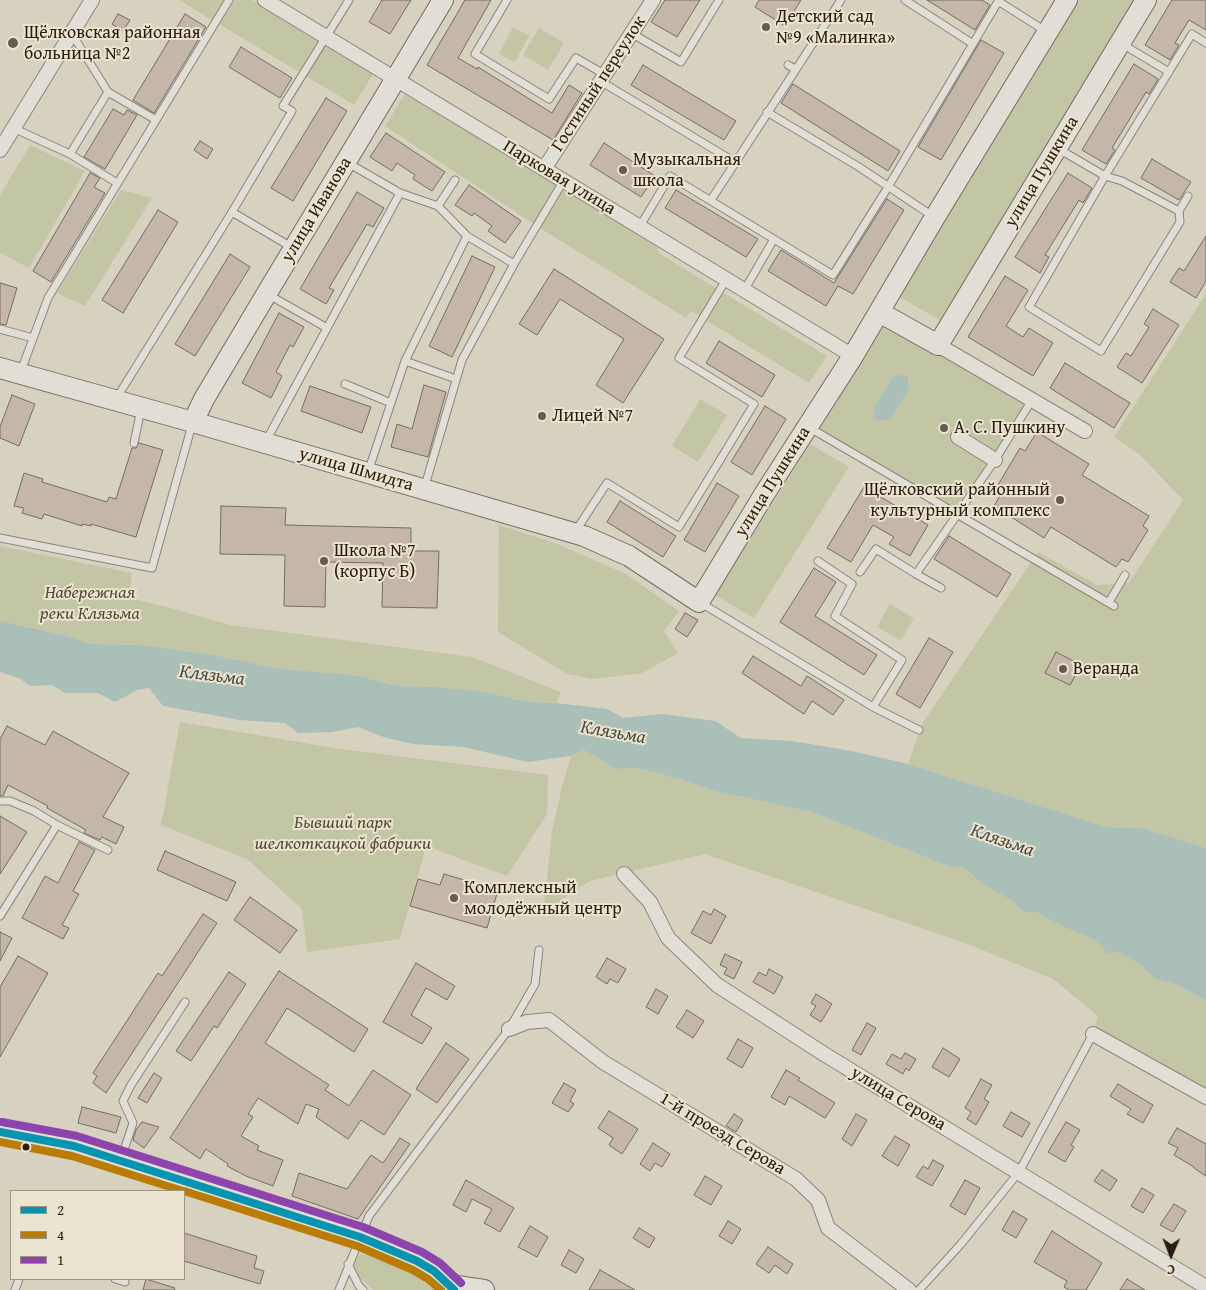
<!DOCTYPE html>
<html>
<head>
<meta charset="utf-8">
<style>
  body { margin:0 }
  #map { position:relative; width:1206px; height:1290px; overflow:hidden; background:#d7d1c0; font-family:"Gentium Book Plus",serif }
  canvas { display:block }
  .legend { position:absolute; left:10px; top:1190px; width:175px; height:90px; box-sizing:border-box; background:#ebe4d0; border:1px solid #9d9483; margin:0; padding:6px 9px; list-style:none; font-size:15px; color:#291b0f }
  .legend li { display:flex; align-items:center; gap:10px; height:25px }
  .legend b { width:25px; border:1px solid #9d9483 }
  .north { position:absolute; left:1146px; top:1230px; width:50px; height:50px; -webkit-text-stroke:4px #ebe4d0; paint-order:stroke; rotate:181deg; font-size:14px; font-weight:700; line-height:20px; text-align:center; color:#291b0f }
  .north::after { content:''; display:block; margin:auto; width:18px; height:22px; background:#291b0f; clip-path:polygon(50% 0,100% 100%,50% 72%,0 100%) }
</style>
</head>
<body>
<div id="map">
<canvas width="1206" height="1290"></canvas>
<ul class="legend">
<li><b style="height:6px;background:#0694b1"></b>2</li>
<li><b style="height:6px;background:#b97c04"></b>4</li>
<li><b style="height:6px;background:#8e44ad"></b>1</li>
</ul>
<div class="north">С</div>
</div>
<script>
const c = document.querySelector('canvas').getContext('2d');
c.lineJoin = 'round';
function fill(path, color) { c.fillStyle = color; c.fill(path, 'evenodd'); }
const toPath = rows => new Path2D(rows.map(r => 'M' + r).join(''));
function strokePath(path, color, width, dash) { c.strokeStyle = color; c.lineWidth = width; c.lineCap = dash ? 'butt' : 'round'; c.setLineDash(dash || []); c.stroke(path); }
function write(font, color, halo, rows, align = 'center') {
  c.font = font + ' "Gentium Book Plus",serif'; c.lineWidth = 4; c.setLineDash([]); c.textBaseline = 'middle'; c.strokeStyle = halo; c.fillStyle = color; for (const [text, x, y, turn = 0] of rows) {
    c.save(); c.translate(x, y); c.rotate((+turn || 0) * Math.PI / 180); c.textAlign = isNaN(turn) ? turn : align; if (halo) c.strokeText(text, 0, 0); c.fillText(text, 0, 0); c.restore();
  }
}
const green = toPath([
  [179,0,252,0,373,74,354,105],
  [1079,0,1135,0,941,321,898,296],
  [513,27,529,36,515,62,499,54],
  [539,28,564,43,548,70,523,55],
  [405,94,654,240,660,254,827,356,809,383,691,311,686,318,543,230,385,126],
  [30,145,85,171,29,268,0,253,0,195],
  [121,190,152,198,85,306,57,293],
  [1206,294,1206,848,1142,828,1106,827,908,764,922,724,1038,552,1097,585,1129,583,1183,500,1139,454,1114,437],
  [879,312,1032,400,957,513,808,426],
  [909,381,909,389,892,417,874,417,875,407],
  [700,399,727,415,698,462,672,446],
  [810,444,849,467,754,618,715,595],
  [499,525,555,543,626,574,679,611,664,631,678,653,642,673,593,679,567,674,498,632],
  [0,546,132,573,129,598,171,608,230,625,472,657,561,692,556,703,528,702,480,691,435,687,396,686,355,675,282,669,213,655,142,645,92,644,63,635,0,621],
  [890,604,914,618,901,641,877,627],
  [180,722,334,748,548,775,547,814,507,876,426,846,400,939,307,952,302,909,247,859,161,825],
  [584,750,616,769,637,768,683,780,714,791,812,812,951,867,965,868,980,882,1012,901,1023,912,1036,912,1064,927,1094,939,1108,954,1119,952,1142,966,1154,978,1180,986,1206,1000,1206,1097,1093,1034,1098,1016,1053,979,968,944,705,854,590,881,569,894,543,915,552,831,563,783,571,756],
  [362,1254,373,1256,405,1269,421,1278,435,1290,373,1290,356,1274,353,1266,354,1258]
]);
const water = toPath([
  [902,375,908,378,909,389,892,417,887,420,879,420,874,417,875,407,892,378,894,376],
  [0,621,63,635,92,644,142,645,213,655,282,669,355,675,396,686,435,687,480,691,528,702,556,703,607,709,623,718,663,714,715,721,741,738,792,741,852,751,908,764,1106,827,1142,828,1206,848,1206,1000,1180,986,1154,978,1142,966,1119,952,1108,954,1094,939,1064,927,1036,912,1023,912,1012,901,980,882,965,868,951,867,812,812,714,791,683,780,637,768,616,769,584,750,571,756,528,762,463,747,414,744,386,738,358,727,332,732,298,733,285,723,240,720,163,706,149,688,137,690,115,702,98,693,65,693,52,685,30,686,19,678,0,672]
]);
const building = toPath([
  [382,0,411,0,390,34,369,22,382,0],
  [465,0,491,0,458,58,477,69,478,67,552,113,569,85,582,93,553,140,427,65,465,0],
  [665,0,700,0,677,37,651,22,665,0],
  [759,0,801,0,785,26,755,7,759,0],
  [927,0,982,0,990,5,975,30,927,0],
  [1172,0,1206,0,1206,30,1189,20,1175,43,1179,45,1170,60,1145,45,1172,0],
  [118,14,130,20,123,31,112,24,118,14],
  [185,14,206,27,154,113,133,100,185,14],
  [981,40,1004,53,941,160,918,147,981,40],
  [241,47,292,78,280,98,229,67,241,47],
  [1134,64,1158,79,1149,94,1146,92,1112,148,1115,150,1106,164,1082,150,1134,64],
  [643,65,736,121,724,140,631,85,643,65],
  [793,84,900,151,888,171,781,103,793,84],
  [326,98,347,111,293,201,271,188,326,98],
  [113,109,124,115,127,110,137,115,105,169,84,157,113,109],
  [386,133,445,172,432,191,413,179,415,175,397,163,392,171,370,157,386,133],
  [200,141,213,149,207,159,194,150,200,141],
  [604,143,655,176,641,197,590,165,604,143],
  [1152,159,1191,182,1179,200,1141,178,1152,159],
  [90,173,100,178,94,187,105,193,51,282,33,271,90,173],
  [1068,173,1092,188,1083,203,1079,200,1045,255,1049,257,1040,273,1015,257,1068,173],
  [469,185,521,221,505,243,488,231,492,226,474,213,472,216,455,205,469,185],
  [676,190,758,239,746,257,665,208,676,190],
  [357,192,384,208,373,227,367,224,329,288,334,290,326,304,300,289,357,192],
  [887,199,904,210,853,294,838,286,826,306,768,271,781,250,834,283,887,199],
  [158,210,178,222,123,313,102,300,158,210],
  [1206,236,1206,281,1196,298,1170,282,1179,268,1184,271,1206,236],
  [230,254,250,267,195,356,175,344,230,254],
  [472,256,495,267,452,357,429,346,472,256],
  [554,269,664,339,623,403,596,385,624,339,560,299,537,335,519,324,554,269],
  [1005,276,1028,290,1006,326,1023,337,1029,328,1053,343,1033,376,968,337,1005,276],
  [0,283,17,288,6,325,0,324,0,283],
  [1153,309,1179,325,1142,383,1117,367,1126,353,1131,356,1149,327,1144,324,1153,309],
  [279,313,304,327,293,347,290,345,276,372,282,376,271,398,242,383,279,313],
  [719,341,775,375,762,397,706,363,719,341],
  [1065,363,1130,403,1114,428,1050,388,1065,363],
  [424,385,446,392,428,457,391,447,397,424,412,429,424,385],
  [310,386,371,407,362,433,301,411,310,386],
  [12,395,35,404,19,446,0,438,0,427,12,395],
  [765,406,786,419,752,475,731,462,765,406],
  [1037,432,1089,464,1082,475,1149,516,1143,526,1148,530,1128,562,1122,559,1116,567,1051,527,1044,538,994,506,1001,494,995,490,1020,448,1025,451,1037,432],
  [139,443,163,450,136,537,91,524,91,526,82,524,82,526,44,514,42,519,22,513,24,508,14,506,24,473,43,479,42,482,107,502,109,497,116,499,132,448,136,448,139,443],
  [717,483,739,496,705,552,684,540,717,483],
  [864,487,928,525,910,556,889,544,894,537,873,525,851,562,827,548,864,487],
  [620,501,676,536,663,557,607,522,620,501],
  [221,506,286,508,285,525,411,528,411,551,439,551,437,608,382,607,383,563,326,562,325,607,284,606,285,555,220,554,221,506],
  [949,536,1011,574,997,597,934,559,949,536],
  [814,568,836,582,815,616,877,655,864,675,780,622,814,568],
  [685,613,698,620,687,637,675,629,685,613],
  [929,638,953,652,920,708,896,694,929,638],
  [1056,652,1081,665,1070,685,1045,673,1056,652],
  [753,656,801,686,807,676,844,700,833,715,812,701,804,714,742,673,753,656],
  [7,726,45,745,53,731,129,773,103,817,124,827,116,844,102,837,100,840,84,833,86,830,47,808,48,806,8,785,3,796,0,796,0,739,7,726],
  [0,816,27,832,0,874,0,816],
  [79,842,95,850,73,891,79,894,62,925,69,928,63,939,22,918,45,876,58,883,79,842],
  [165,851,236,882,227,901,157,870,165,851],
  [444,874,498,890,487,928,410,906,418,879,440,885,444,874],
  [250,897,297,930,280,953,234,920,250,897],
  [714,909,726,916,711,944,691,933,703,911,711,915,714,909],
  [203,914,217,923,106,1093,93,1083,97,1076,93,1073,158,973,162,976,203,914],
  [0,932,12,938,0,961,0,932],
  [725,954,742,962,734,979,724,974,727,968,720,965,725,954],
  [18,956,48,973,0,1057,0,987,18,956],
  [607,958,626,969,618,983,610,979,607,984,596,977,607,958],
  [416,963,455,986,447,1000,426,988,411,1015,432,1028,422,1044,383,1022,416,963],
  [769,969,783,977,774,994,753,982,759,972,766,976,769,969],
  [279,971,368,1029,354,1052,287,1008,265,1043,329,1085,325,1090,349,1106,373,1070,411,1095,384,1135,361,1120,348,1139,316,1117,319,1109,306,1104,298,1124,258,1098,248,1114,253,1117,241,1136,259,1146,257,1150,283,1160,273,1186,246,1176,227,1166,228,1164,206,1149,200,1159,170,1138,279,971],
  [229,972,246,984,217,1028,214,1026,191,1061,176,1051,229,972],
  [656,989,668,996,658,1014,646,1007,656,989],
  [816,994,832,1004,821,1022,810,1015,816,1006,811,1003,816,994],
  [687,1010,704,1021,693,1038,676,1027,687,1010],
  [867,1023,876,1028,861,1055,852,1050,867,1023],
  [738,1039,753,1048,742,1068,727,1059,738,1039],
  [446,1043,469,1059,437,1103,416,1089,446,1043],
  [943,1048,960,1059,949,1077,932,1067,943,1048],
  [905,1053,916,1059,909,1071,906,1068,903,1074,886,1064,892,1054,901,1059,905,1053],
  [786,1070,800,1078,798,1080,835,1103,825,1118,789,1096,785,1105,771,1097,786,1070],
  [154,1073,162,1078,147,1103,138,1098,154,1073],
  [981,1079,992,1085,984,1099,989,1102,976,1125,967,1119,971,1112,965,1108,981,1079],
  [564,1083,576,1090,570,1101,574,1104,568,1112,552,1103,564,1083],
  [1118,1084,1153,1105,1143,1123,1127,1114,1131,1109,1110,1096,1118,1084],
  [82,1107,121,1117,116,1133,78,1123,82,1107],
  [609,1111,638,1129,622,1154,609,1145,613,1138,598,1128,609,1111],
  [1011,1112,1030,1123,1022,1137,1003,1126,1011,1112],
  [734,1114,743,1120,736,1132,726,1126,734,1114],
  [856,1114,867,1120,852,1146,842,1139,856,1114],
  [142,1122,159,1127,144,1148,133,1140,136,1130,142,1122],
  [1066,1122,1080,1130,1071,1145,1074,1147,1065,1162,1048,1152,1066,1122],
  [1177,1128,1206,1144,1206,1176,1194,1168,1194,1167,1174,1155,1178,1148,1168,1143,1177,1128],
  [895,1136,910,1145,898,1166,882,1156,895,1136],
  [400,1138,410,1144,358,1219,292,1196,299,1173,347,1189,371,1155,383,1163,400,1138],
  [653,1143,670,1154,662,1167,655,1163,650,1171,640,1164,653,1143],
  [933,1160,944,1166,932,1186,916,1177,923,1166,928,1169,933,1160],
  [1102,1170,1117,1180,1110,1191,1094,1181,1102,1170],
  [705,1176,722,1186,711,1205,694,1195,705,1176],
  [466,1180,514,1208,500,1232,484,1223,492,1209,472,1199,466,1212,453,1205,466,1180],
  [965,1180,980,1188,965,1215,950,1206,965,1180],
  [1142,1188,1154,1195,1143,1213,1131,1206,1142,1188],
  [1174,1204,1186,1211,1173,1232,1160,1225,1174,1204],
  [1013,1211,1027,1219,1016,1238,1002,1230,1013,1211],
  [728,1221,741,1229,732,1244,719,1236,728,1221],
  [530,1226,548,1237,537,1257,518,1247,530,1226],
  [639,1228,655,1238,649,1248,633,1238,639,1228],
  [1052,1231,1102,1263,1086,1290,1069,1290,1064,1287,1067,1281,1034,1262,1052,1231],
  [184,1233,257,1256,254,1268,264,1271,260,1284,184,1261,184,1233],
  [768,1247,793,1264,787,1274,775,1265,769,1273,756,1264,768,1247],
  [569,1250,584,1259,576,1273,561,1265,569,1250],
  [600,1270,635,1290,589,1290,600,1270],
  [146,1279,175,1288,174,1290,143,1290,146,1279],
  [1127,1279,1145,1290,1120,1290,1127,1279]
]);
const lane = toPath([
  [507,0,475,54,549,99,576,58,604,74],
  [905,0,973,44],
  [998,1,1047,32],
  [631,33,681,62,719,0],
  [1122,44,1169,72],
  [788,65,795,69],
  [600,81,735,162],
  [108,92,156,120],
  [767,112,859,167,934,217],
  [13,128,70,154,108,92,72,34],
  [1057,148,1105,176,1122,181,1179,211],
  [70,154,117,183],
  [348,163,400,193,438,206,467,236,514,264],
  [1188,196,1179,211,1180,222,1101,351,1029,307,1105,176,1192,34,1206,43],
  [711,200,841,0],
  [438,206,455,180],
  [232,212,292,111,283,106,349,0],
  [640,226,670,176,833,275,888,187,999,0],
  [745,289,774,239],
  [269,295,327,328],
  [0,329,33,338],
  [405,361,456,379],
  [21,371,48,298,229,0],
  [345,384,391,403],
  [116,399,232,212,293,248],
  [810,428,1114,606],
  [266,441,400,193],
  [134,443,141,409],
  [368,472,405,361,467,236],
  [424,489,462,360,514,264,564,180],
  [575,532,607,483,679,527,717,465,754,404,679,358,727,278],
  [0,538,152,568,192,425],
  [818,561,852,584,835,616,902,660,873,707],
  [860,572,876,549,916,574,995,460,1032,400],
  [916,574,941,588],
  [1109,602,1125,575],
  [701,603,873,707,919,730],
  [0,801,10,801,34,811,57,825,108,850],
  [0,916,57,825],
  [121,1159,133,1123,123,1101,131,1085,185,1002],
  [348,1264,359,1286,363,1290],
  [115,1279,125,1282],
  [15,1290,19,1279],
  [339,1290,369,1216,509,1029,535,984,539,950],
  [919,1290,961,1244,1019,1172,1093,1034]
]);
const street = toPath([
  [265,0,853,356],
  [0,150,92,0],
  [544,169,653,0],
  [938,345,1085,431],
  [958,437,995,460],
  [624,874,650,902,668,938,717,985,824,1054,1206,1287],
  [509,1029,527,1022,549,1020,603,1062,796,1179,818,1200,828,1228,909,1290],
  [1093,1034,1206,1097]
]);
const secondary = toPath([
  [879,312,938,345,1146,0],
  [0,368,193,422,584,536,629,556,699,602,765,493,853,356,935,217,1067,0],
  [193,422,204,399,267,293,443,0],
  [0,1132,74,1146,360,1237,417,1261,434,1271,454,1290],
  [450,1285,484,1290]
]);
const bus1 = toPath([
  [0,1132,74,1146,360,1237,417,1261,434,1271,454,1290]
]);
const bus2 = toPath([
  [0,1142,72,1156,183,1191],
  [184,1191,357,1246,413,1270,428,1279,441,1290]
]);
const bus3 = toPath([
  [2,1122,77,1136,363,1227,422,1252,440,1263,461,1283]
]);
const markers = [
  [766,27,5,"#665b4d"],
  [13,43,6,"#665b4d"],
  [623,170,5,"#665b4d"],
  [542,416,5,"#665b4d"],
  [944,428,5,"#665b4d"],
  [1060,500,5,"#665b4d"],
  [324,561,5,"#665b4d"],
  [1063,669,5,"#665b4d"],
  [454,898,5,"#665b4d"],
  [26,1147,4.5,"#291b0f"]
];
const poiNames = [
  ["Детский сад",776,17],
  ["№9 «Малинка»",776,38],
  ["Щёлковская районная",24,33],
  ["больница №2",24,54],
  ["Музыкальная",633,160],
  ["школа",633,181],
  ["Лицей №7",552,416],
  ["А. С. Пушкину",954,428],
  ["Щёлковский районный",1050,490,"right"],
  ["культурный комплекс",1050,511,"right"],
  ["Школа №7",334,551],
  ["(корпус Б)",334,572],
  ["Веранда",1073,669],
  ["Комплексный",464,888],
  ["молодёжный центр",464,909]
];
const streetNames = [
  ["Гостиный переулок",599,84,-57],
  ["улица Пушкина",1042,172,-59],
  ["Парковая улица",559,178,31],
  ["улица Иванова",317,210,-59],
  ["улица Шмидта",356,470,16],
  ["улица Пушкина",773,482,-58],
  ["улица Серова",898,1099,31],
  ["1-й проезд Серова",722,1134,31]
];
const parkNames = [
  ["Набережная",90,593],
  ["реки Клязьма",90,614],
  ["Бывший парк",343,823],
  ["шелкоткацкой фабрики",343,844]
];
const waterNames = [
  ["Клязьма",212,676,7],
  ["Клязьма",613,733,10],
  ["Клязьма",1002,841,19]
];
fill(green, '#c3c6a4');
fill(water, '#a9bfb8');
fill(building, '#c4b7a9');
strokePath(building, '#736d63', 1);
strokePath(lane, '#8b867b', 9);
strokePath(street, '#8b867b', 16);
strokePath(secondary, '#736d63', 22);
strokePath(lane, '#e0ded5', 7);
strokePath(street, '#e0ded5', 14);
strokePath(secondary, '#e0ded5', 20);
strokePath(bus1, '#0694b1', 8);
strokePath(bus2, '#b97c04', 8);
strokePath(bus3, '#8e44ad', 8);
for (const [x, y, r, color] of markers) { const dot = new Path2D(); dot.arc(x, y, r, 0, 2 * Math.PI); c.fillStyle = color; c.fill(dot); strokePath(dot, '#ebe4d0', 2); }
write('18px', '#291b0f', '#ebe4d0', poiNames, 'left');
write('18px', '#291b0f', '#ebe4d0', streetNames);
write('italic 18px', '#524c35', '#ebe4d0', parkNames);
write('italic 19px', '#494a41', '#ebe4d0', waterNames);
</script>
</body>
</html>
